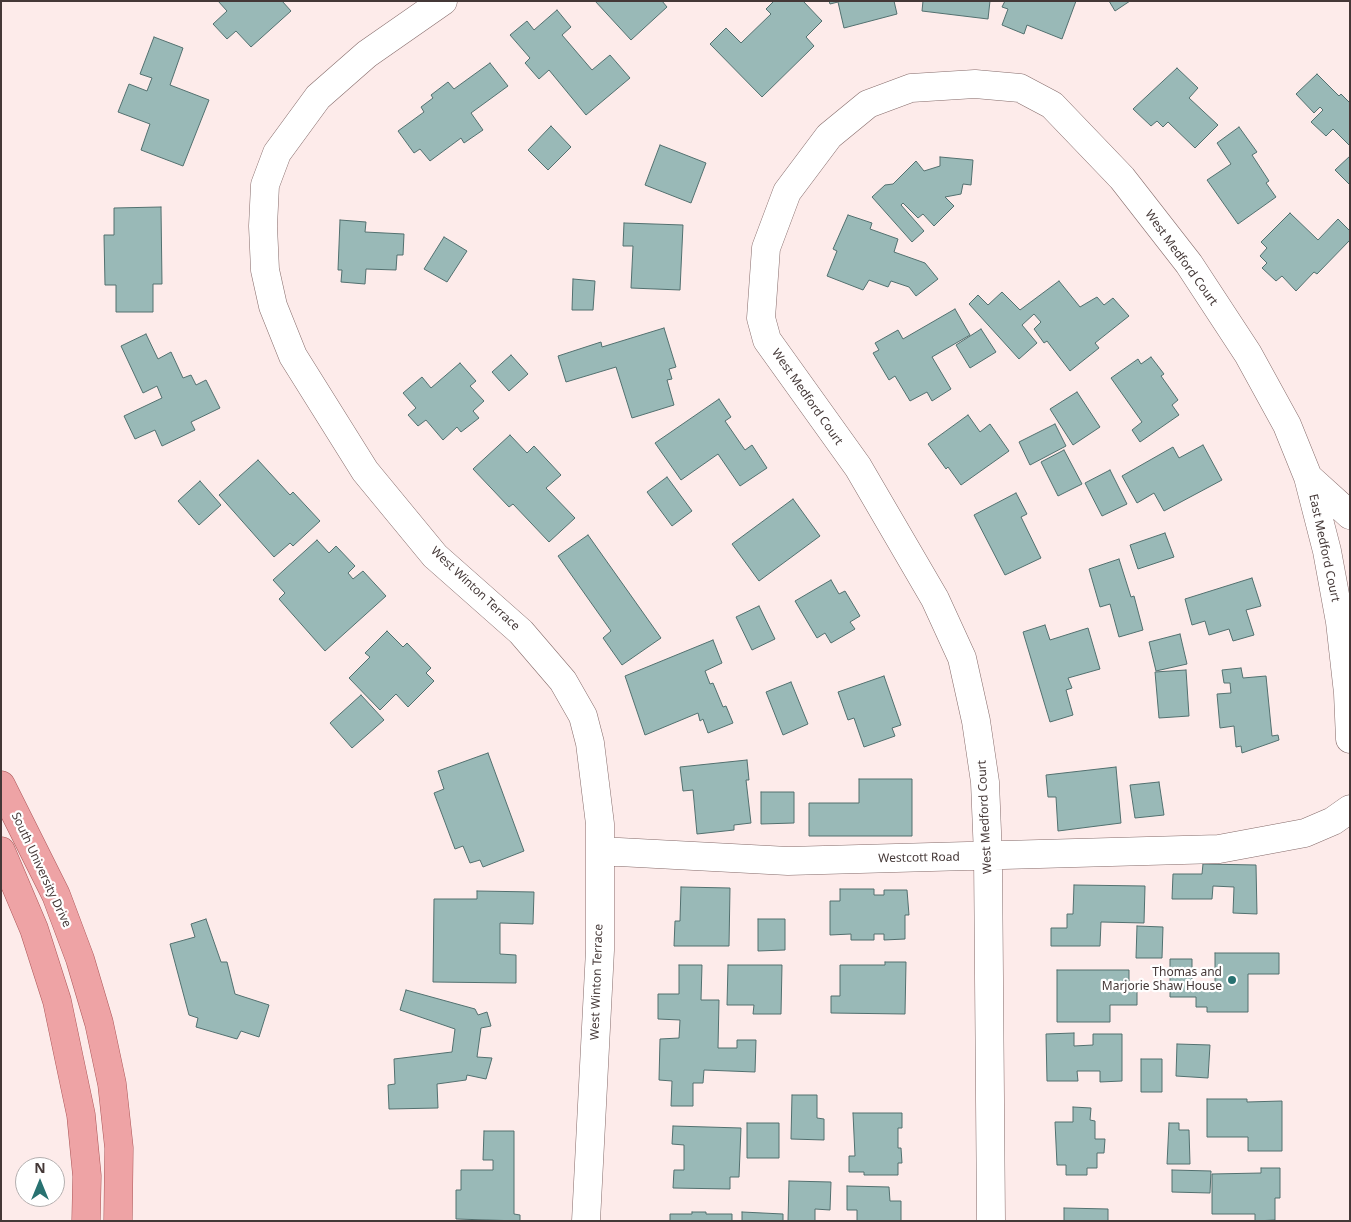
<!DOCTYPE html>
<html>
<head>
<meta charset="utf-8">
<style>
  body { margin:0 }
  #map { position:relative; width:1351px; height:1222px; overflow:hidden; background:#fdebea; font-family:"Noto Sans",sans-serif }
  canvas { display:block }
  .frame { position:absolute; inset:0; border:2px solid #443837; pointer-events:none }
  .north { position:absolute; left:15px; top:1157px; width:50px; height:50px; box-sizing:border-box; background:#fff; border:1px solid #b4afaf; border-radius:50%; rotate:0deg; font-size:14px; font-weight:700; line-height:20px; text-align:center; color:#443837 }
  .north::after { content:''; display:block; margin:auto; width:18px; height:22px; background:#287271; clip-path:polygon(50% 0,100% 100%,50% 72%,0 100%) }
</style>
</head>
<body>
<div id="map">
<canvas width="1351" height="1222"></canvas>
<div class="frame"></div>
<div class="north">N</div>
</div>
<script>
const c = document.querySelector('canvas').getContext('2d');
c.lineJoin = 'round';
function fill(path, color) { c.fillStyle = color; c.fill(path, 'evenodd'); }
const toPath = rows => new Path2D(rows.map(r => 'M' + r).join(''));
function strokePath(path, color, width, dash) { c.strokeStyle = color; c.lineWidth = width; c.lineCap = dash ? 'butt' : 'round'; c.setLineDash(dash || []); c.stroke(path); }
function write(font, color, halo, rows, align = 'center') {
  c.font = font + ' "Noto Sans",sans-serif'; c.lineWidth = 4.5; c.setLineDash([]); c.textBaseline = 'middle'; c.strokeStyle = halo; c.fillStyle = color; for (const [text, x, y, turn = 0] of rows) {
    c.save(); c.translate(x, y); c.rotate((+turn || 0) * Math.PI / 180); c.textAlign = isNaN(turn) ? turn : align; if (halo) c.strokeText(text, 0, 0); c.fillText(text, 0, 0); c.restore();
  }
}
const building = toPath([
  [218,1,282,1,291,11,251,47,236,31,227,39,213,24,227,11,218,1],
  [595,1,662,1,667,7,631,40,595,1],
  [774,1,803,1,822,21,806,37,814,46,762,97,710,44,726,28,741,43,771,14,766,9,774,1],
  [829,1,894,1,897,14,844,28,838,2,830,4,829,1],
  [923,1,990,1,988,19,922,11,923,1],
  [1005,1,1076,1,1062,39,1027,25,1024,34,1002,25,1008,9,1002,7,1005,1],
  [1109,1,1130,1,1115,11,1109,1],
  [557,10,571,27,562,35,592,70,610,55,630,78,586,115,549,70,539,79,525,63,530,58,510,35,527,21,534,30,557,10],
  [154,37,183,48,170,85,209,100,183,166,141,150,150,124,118,112,129,84,147,91,152,78,140,74,154,37],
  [490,63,508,86,471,113,483,130,464,143,461,138,430,161,420,149,414,153,398,131,424,112,421,107,433,98,431,95,448,82,454,89,490,63],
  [1177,68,1198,88,1189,98,1218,125,1195,148,1168,122,1163,127,1157,121,1151,126,1133,109,1177,68],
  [1317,74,1339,96,1341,94,1350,103,1350,146,1333,129,1326,136,1311,122,1323,110,1320,107,1314,113,1296,94,1317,74],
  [551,126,571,147,548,170,528,150,551,126],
  [1239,127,1257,152,1252,155,1269,181,1266,183,1276,197,1238,224,1207,180,1231,164,1217,143,1239,127],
  [660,145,706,163,691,203,645,185,660,145],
  [1350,156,1350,185,1335,170,1350,156],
  [940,157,973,160,971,185,963,184,961,194,945,197,954,206,934,226,923,214,918,218,903,203,901,205,924,231,912,242,872,197,885,185,893,184,916,161,924,171,940,166,940,157],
  [161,207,162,284,153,284,153,312,116,312,116,285,105,285,104,235,114,235,114,208,161,207],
  [1290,213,1318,240,1338,219,1350,231,1350,240,1317,274,1314,272,1296,291,1282,276,1276,281,1262,268,1267,263,1260,256,1267,248,1261,242,1290,213],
  [848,215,872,223,870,229,898,239,894,252,925,263,938,279,916,296,909,287,891,281,888,287,869,280,863,290,827,276,837,251,833,249,848,215],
  [340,220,366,222,365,232,404,234,403,255,397,255,396,270,366,269,365,284,341,282,342,270,338,270,340,220],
  [624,223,683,225,680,290,631,288,633,246,623,246,624,223],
  [444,237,467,251,447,282,424,269,444,237],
  [573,279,595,281,593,310,572,310,573,279],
  [1059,281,1080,307,1097,297,1104,305,1113,298,1129,316,1095,343,1099,348,1070,371,1047,341,1044,343,1034,329,1041,322,1034,314,1022,325,1037,343,1019,359,969,304,978,295,988,305,1002,292,1020,310,1059,281],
  [955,309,970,335,932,357,951,389,932,401,927,392,910,401,895,376,889,380,873,353,879,350,875,343,898,330,903,339,955,309],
  [664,328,676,367,669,369,672,379,667,380,674,405,632,418,616,367,566,382,558,356,601,342,602,347,664,328],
  [981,329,996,352,970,368,956,345,981,329],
  [146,334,158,359,171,352,183,378,191,375,196,385,206,380,220,408,191,422,195,430,162,446,155,430,135,439,124,416,162,398,157,386,143,393,121,346,146,334],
  [511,355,528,374,509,391,492,372,511,355],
  [1151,357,1164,374,1161,376,1178,400,1172,405,1179,415,1140,442,1132,430,1142,422,1111,378,1138,359,1141,364,1151,357],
  [460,363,476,381,470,386,484,401,473,411,479,418,461,432,457,427,443,440,426,420,418,426,408,415,416,408,403,393,422,377,431,388,460,363],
  [1077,392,1100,427,1073,445,1050,409,1077,392],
  [719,399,731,417,725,421,745,450,752,445,767,468,740,486,718,454,681,480,655,443,719,399],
  [968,415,980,432,990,424,1009,451,961,485,948,467,946,469,928,444,968,415],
  [1055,424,1066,446,1030,465,1019,442,1055,424],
  [510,435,527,453,534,446,561,475,546,488,575,518,549,542,513,504,509,507,473,469,510,435],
  [1203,445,1222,480,1164,511,1154,493,1137,503,1122,476,1173,447,1179,458,1203,445],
  [1064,450,1082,484,1058,496,1041,462,1064,450],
  [258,460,290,495,293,492,320,521,293,546,290,543,274,557,219,495,258,460],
  [1110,470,1127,504,1102,516,1085,483,1110,470],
  [667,477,692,511,672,526,647,492,667,477],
  [200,481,221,505,199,525,178,501,200,481],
  [1016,493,1027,514,1021,517,1041,558,1005,575,974,515,1016,493],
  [793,499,820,536,759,581,732,544,793,499],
  [1165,533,1174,557,1138,569,1130,545,1165,533],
  [588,535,661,638,622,665,603,638,611,631,558,556,588,535],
  [317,540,329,553,336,546,355,566,348,573,353,579,363,571,386,596,325,651,279,599,285,593,273,580,317,540],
  [1119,559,1131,597,1134,596,1143,630,1119,637,1110,604,1100,607,1089,569,1119,559],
  [1252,578,1261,606,1246,610,1254,635,1233,641,1229,629,1209,635,1205,621,1192,625,1185,599,1252,578],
  [831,580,839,594,845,591,860,616,850,622,855,629,831,643,825,633,817,638,795,601,831,580],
  [759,606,775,639,752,650,736,617,759,606],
  [1045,625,1050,640,1088,628,1100,669,1068,678,1072,688,1066,690,1073,715,1050,722,1023,632,1045,625],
  [387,631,403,647,407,643,431,668,426,673,434,681,408,707,396,694,380,710,349,678,370,657,365,653,387,631],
  [1180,634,1187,664,1156,671,1149,642,1180,634],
  [713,640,722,663,705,671,710,684,713,683,723,707,726,706,733,723,708,733,703,719,700,721,698,713,645,735,625,676,713,640],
  [1241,668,1243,678,1266,676,1272,736,1278,735,1279,740,1242,753,1241,746,1236,747,1234,726,1220,728,1217,694,1231,693,1230,683,1224,683,1222,670,1241,668],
  [1186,670,1189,716,1159,718,1155,672,1186,670],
  [884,676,901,725,892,728,895,736,864,747,854,718,848,720,838,692,884,676],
  [791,682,808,724,783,735,766,692,791,682],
  [361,695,384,720,352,748,330,723,361,695],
  [488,753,524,851,483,867,480,860,470,863,463,846,455,849,434,793,444,789,438,771,488,753],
  [747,760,749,780,746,780,751,823,734,825,734,830,697,834,693,790,683,791,680,767,747,760],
  [1116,767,1121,823,1058,831,1056,797,1048,797,1046,775,1116,767],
  [859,779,912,779,912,836,809,836,809,803,859,803,859,779],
  [1159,782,1164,815,1135,818,1130,785,1159,782],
  [761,792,794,792,794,823,761,824,761,792],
  [1203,864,1256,865,1257,914,1233,913,1234,887,1213,886,1212,899,1172,899,1173,874,1202,874,1203,864],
  [1074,885,1145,886,1144,923,1101,922,1100,946,1051,946,1051,928,1067,928,1067,914,1073,914,1074,885],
  [681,887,730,888,729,946,674,946,675,921,680,921,681,887],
  [840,889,874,889,874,895,884,895,884,890,907,890,909,915,905,915,905,939,884,940,884,934,874,934,874,940,851,940,851,934,830,935,830,901,840,901,840,889],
  [477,891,534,892,533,924,500,923,500,954,516,955,516,983,433,982,434,899,477,899,477,891],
  [206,919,221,962,227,962,235,994,269,1005,259,1037,241,1031,237,1039,196,1027,198,1018,189,1015,170,944,195,937,191,924,206,919],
  [758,919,785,919,785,950,758,951,758,919],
  [1137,926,1163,927,1162,958,1136,958,1137,926],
  [1215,953,1279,953,1279,974,1248,974,1248,1012,1207,1012,1207,1007,1196,1007,1196,997,1170,997,1170,959,1192,959,1192,987,1215,987,1215,953],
  [885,962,906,962,905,1014,831,1013,831,996,840,996,840,965,885,965,885,962],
  [679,965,702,965,701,1000,719,1000,718,1048,737,1048,737,1040,756,1040,755,1072,704,1070,703,1083,693,1083,693,1106,671,1106,672,1081,659,1080,660,1039,679,1038,680,1020,658,1019,658,994,679,994,679,965],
  [728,965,782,965,781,1014,753,1014,754,1005,727,1005,728,965],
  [1057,970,1129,970,1129,983,1137,983,1137,1005,1110,1005,1110,1022,1057,1022,1057,970],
  [406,990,475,1009,478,1015,487,1012,491,1026,481,1028,477,1057,492,1058,486,1079,467,1075,466,1080,437,1084,438,1108,389,1109,388,1085,395,1084,394,1059,452,1052,455,1029,400,1010,406,990],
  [1074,1033,1074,1046,1093,1045,1093,1034,1122,1034,1122,1081,1100,1082,1100,1071,1077,1071,1078,1081,1047,1081,1046,1034,1074,1033],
  [1177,1044,1210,1045,1208,1078,1176,1076,1177,1044],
  [1141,1059,1162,1059,1162,1092,1141,1092,1141,1059],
  [792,1095,817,1095,817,1118,824,1119,824,1140,791,1139,792,1095],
  [1207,1099,1247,1099,1247,1102,1282,1101,1282,1151,1248,1151,1248,1137,1207,1137,1207,1099],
  [1073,1107,1091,1108,1090,1120,1095,1121,1095,1139,1105,1139,1104,1153,1097,1153,1097,1168,1087,1168,1087,1175,1066,1175,1066,1165,1057,1165,1055,1122,1073,1122,1073,1107],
  [853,1113,902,1113,902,1128,898,1128,898,1148,901,1148,902,1163,898,1163,898,1175,864,1175,864,1172,849,1172,849,1156,855,1156,853,1113],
  [747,1123,779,1123,779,1158,747,1158,747,1123],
  [1169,1123,1179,1123,1179,1130,1189,1130,1190,1164,1167,1164,1169,1123],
  [673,1126,741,1128,739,1177,730,1177,730,1189,673,1188,674,1170,684,1170,684,1145,672,1144,673,1126],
  [484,1131,514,1131,514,1214,520,1215,520,1221,456,1219,456,1190,461,1190,461,1170,493,1170,493,1160,483,1160,484,1131],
  [1261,1168,1280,1168,1280,1198,1275,1198,1275,1220,1255,1221,1255,1214,1212,1214,1212,1174,1261,1173,1261,1168],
  [1172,1170,1211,1171,1210,1193,1172,1192,1172,1170],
  [789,1181,831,1182,830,1210,815,1209,815,1221,788,1221,789,1181],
  [847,1186,889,1187,890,1201,901,1201,901,1221,857,1221,857,1210,847,1210,847,1186],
  [1064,1208,1108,1209,1108,1221,1064,1221,1064,1208],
  [692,1212,706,1212,706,1214,732,1214,732,1221,670,1221,670,1214,692,1214,692,1212],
  [742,1212,783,1214,783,1221,742,1221,742,1212]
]);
const minor = toPath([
  [443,1,367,54,318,97,277,153,265,185,263,226,265,270,273,306,293,356,365,471,435,556,521,632,563,681,583,716,590,743,600,824,600,950,586,1221],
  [1308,477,1350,515],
  [600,851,788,861,1219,849,1305,833,1333,821,1350,809],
  [991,1221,988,856,985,782,976,721,962,658,935,599,858,467,767,340,761,318,766,248,787,192,829,136,868,104,911,88,975,84,1020,88,1052,105,1122,178,1189,264,1248,354,1287,425,1308,477,1327,551,1340,622,1348,693,1350,739]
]);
const major = toPath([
  [1,785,56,895,80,959,99,1023,112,1084,119,1148,118,1221],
  [1,851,34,929,57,1001,81,1115,87,1176,86,1221]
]);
const markers = [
  [1232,980,5,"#287271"]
];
const streetNames = [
  ["West Medford Court",1181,258,54],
  ["West Medford Court",807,397,55],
  ["East Medford Court",1324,548,78],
  ["West Winton Terrace",475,589,43],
  ["West Medford Court",985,817,-93],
  ["Westcott Road",919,858,-1],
  ["South University Drive",41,870,65],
  ["West Winton Terrace",597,982,-88]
];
const poiNames = [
  ["Thomas and",1222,973],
  ["Marjorie Shaw House",1222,987]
];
fill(building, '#99b9b7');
strokePath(building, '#52706f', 1);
strokePath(minor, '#856b6a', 29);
strokePath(major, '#ab5658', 29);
strokePath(minor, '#fff', 28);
strokePath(major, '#eea3a5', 28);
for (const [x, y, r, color] of markers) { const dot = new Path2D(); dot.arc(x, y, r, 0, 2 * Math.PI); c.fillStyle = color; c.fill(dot); strokePath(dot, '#fff', 2); }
write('12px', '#443837', '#fff', streetNames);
write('12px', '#443837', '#fff', poiNames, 'right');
</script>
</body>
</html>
